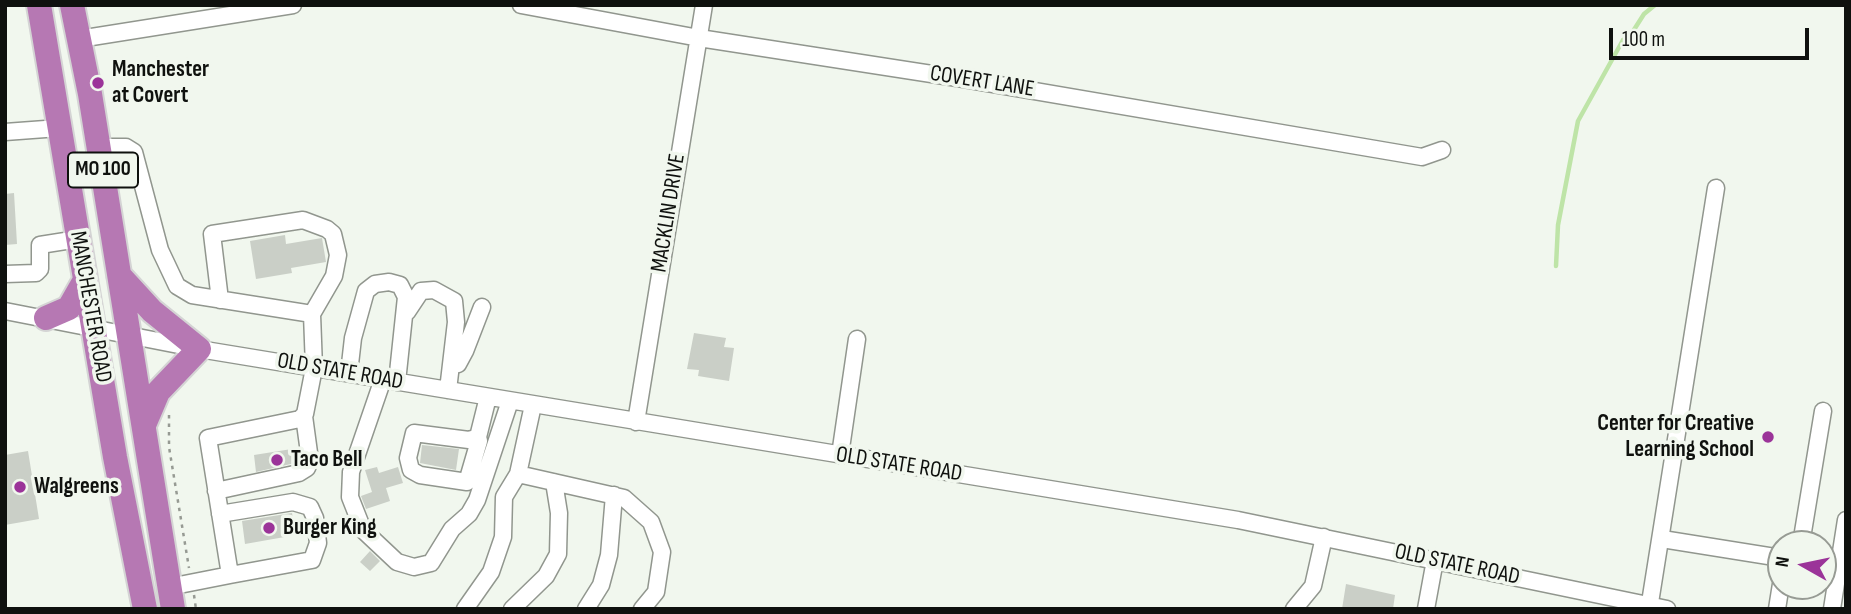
<!DOCTYPE html>
<html>
<head>
<meta charset="utf-8">
<style>
  body { margin:0 }
  #map { position:relative; width:1851px; height:614px; overflow:hidden; background:#f1f7ee; font-family:"Sofia Sans Condensed",sans-serif }
  canvas { display:block }
  .frame { position:absolute; inset:0; border:7px solid #0f110e; pointer-events:none }
  .north { position:absolute; left:1767px; top:530px; width:70px; height:70px; box-sizing:border-box; background:#f1f7ee; border:2px solid #979b94; border-radius:50%; rotate:279deg; font-size:19px; font-weight:700; line-height:28px; text-align:center; color:#0f110e }
  .north::after { content:''; display:block; margin:auto; width:24px; height:32px; background:#9b3499; clip-path:polygon(50% 0,100% 100%,50% 72%,0 100%) }
  .scale { position:absolute; left:1609px; top:28px; width:200px; height:32px; box-sizing:border-box; border:4px solid #0f110e; border-top:0; padding-left:9px; font-size:21px; line-height:24px; white-space:nowrap; color:#0f110e; -webkit-text-stroke:5px #f1f7ee; paint-order:stroke }
</style>
</head>
<body>
<div id="map">
<canvas width="1851" height="614"></canvas>
<div class="frame"></div>
<div class="north">N</div>
<div class="scale">100 m</div>
</div>
<script>
const c = document.querySelector('canvas').getContext('2d');
c.lineJoin = 'round';
const toPath = rows => new Path2D(rows.map(r => 'M' + r).join(''));
function strokePath(path, color, width, dash) { c.strokeStyle = color; c.lineWidth = width; c.lineCap = dash ? 'butt' : 'round'; c.setLineDash(dash || []); c.stroke(path); }
function fill(path, color) { c.fillStyle = color; c.fill(path, 'evenodd'); }
function write(font, color, halo, rows, align = 'center') {
  c.font = font + ' "Sofia Sans Condensed",sans-serif'; c.lineWidth = 7; c.setLineDash([]); c.textBaseline = 'middle'; c.strokeStyle = halo; c.fillStyle = color; for (const [text, x, y, turn = 0] of rows) {
    c.save(); c.translate(x, y); c.rotate((+turn || 0) * Math.PI / 180); c.textAlign = isNaN(turn) ? turn : align; if (halo) c.strokeText(text, 0, 0); c.fillText(text, 0, 0); c.restore();
  }
}
const stream = toPath([
  [1556,266,1558,225,1578,121,1623,40,1630,36,1644,14,1655,5]
]);
const building = toPath([
  [14,193,17,244,5,245,5,194],
  [285,235,286,244,322,238,326,262,291,268,292,273,256,279,250,241],
  [694,333,726,338,724,347,734,348,729,381,698,376,699,370,687,369],
  [422,445,459,449,456,470,420,463],
  [298,448,299,459,295,463,256,472,254,455],
  [28,451,39,519,5,525,5,455],
  [377,467,379,473,398,467,403,483,386,488,390,501,366,509,361,496,372,492,365,470],
  [292,513,296,535,245,544,242,521],
  [370,551,380,561,370,571,360,562],
  [1346,584,1395,595,1393,609,1342,609]
]);
const path = toPath([
  [169,415,169,447,189,568],
  [194,595,196,609]
]);
const minor = toPath([
  [521,5,699,38,964,79,1422,157,1442,150],
  [79,39,293,5],
  [5,132,59,128],
  [99,147,126,147,134,152,160,250,177,286,192,295,312,314,314,368,305,414,300,419,208,438,230,575,169,587],
  [5,274,36,273,40,269,40,245,78,239],
  [220,300,212,234,303,220,327,229,333,234,338,255,334,276,312,314],
  [5,311,199,349,1238,520,1667,609],
  [407,312,421,291,434,290,454,301,456,322,448,390],
  [451,365,458,364,465,351,482,307],
  [349,373,353,338,366,291,375,284,389,282,400,285,406,297,397,382],
  [383,379,351,472,350,497,363,530,397,562,414,567,431,563,452,529,469,514,477,500,510,401],
  [636,422,704,5],
  [478,437,469,440,414,433,408,458,411,470,420,475,467,482,479,441,478,437,488,397],
  [840,455,857,339],
  [518,474,624,498,651,522,662,552,656,592,642,609],
  [216,491,299,473,307,468,310,460,304,416],
  [220,514,293,502,310,507,315,518,318,543,312,560,230,575],
  [1662,539,1781,558],
  [1801,544,1823,411],
  [465,609,491,572,503,537,504,497,518,474,533,405],
  [512,609,546,576,558,554,559,513,554,482],
  [586,609,601,585,609,555,614,495],
  [1294,609,1313,586,1324,537],
  [1426,609,1435,560],
  [1649,609,1716,188],
  [1777,609,1781,584],
  [1832,609,1846,520]
]);
const highway = toPath([
  [39,5,115,457,145,609],
  [72,5,90,94,173,609],
  [119,275,152,311,199,349,158,392,144,425],
  [46,318,69,308,85,280]
]);
const markers = [
  [98,83,7,"#9b3499"],
  [1768,437,7,"#9b3499"],
  [277,460,7,"#9b3499"],
  [20,487,7,"#9b3499"],
  [269,528,7,"#9b3499"]
];
const shields = [
  [103,170,70]
];
const shieldNames = [
  ["MO 100",103,170]
];
const poiNames = [
  ["Manchester",112,70],
  ["at Covert",112,96],
  ["Center for Creative",1754,424,"right"],
  ["Learning School",1754,450,"right"],
  ["Taco Bell",291,460],
  ["Walgreens",34,487],
  ["Burger King",283,528]
];
const streetNames = [
  ["COVERT LANE",982,82,9],
  ["MACKLIN DRIVE",669,213,-81],
  ["MANCHESTER ROAD",90,307,80],
  ["OLD STATE ROAD",340,372,10],
  ["OLD STATE ROAD",899,465,9],
  ["OLD STATE ROAD",1457,565,12]
];
strokePath(stream, '#bee4a7', 4.5);
fill(building, '#cacfc7');
strokePath(minor, '#91968e', 19);
strokePath(highway, '#d4d4d4', 28);
strokePath(path, '#969a93', 2.5, [3.5, 5]);
strokePath(minor, '#fff', 16);
strokePath(highway, '#b678b3', 24);
for (const [x, y, r, color] of markers) { const dot = new Path2D(); dot.arc(x, y, r, 0, 2 * Math.PI); c.fillStyle = color; c.fill(dot); strokePath(dot, '#f1f7ee', 2.5); }
for (const [x, y, w] of shields) { const box = new Path2D(); box.roundRect(x - w / 2, y - 17.5, w, 35, 5); c.fillStyle = '#f1f7ee'; c.fill(box); strokePath(box, '#0f110e', 2); }
write('bold 21px', '#0f110e', null, shieldNames);
write('bold 23px', '#0f110e', '#f1f7ee', poiNames, 'left');
write('23px', '#0f110e', '#f1f7ee', streetNames);
</script>
</body>
</html>
